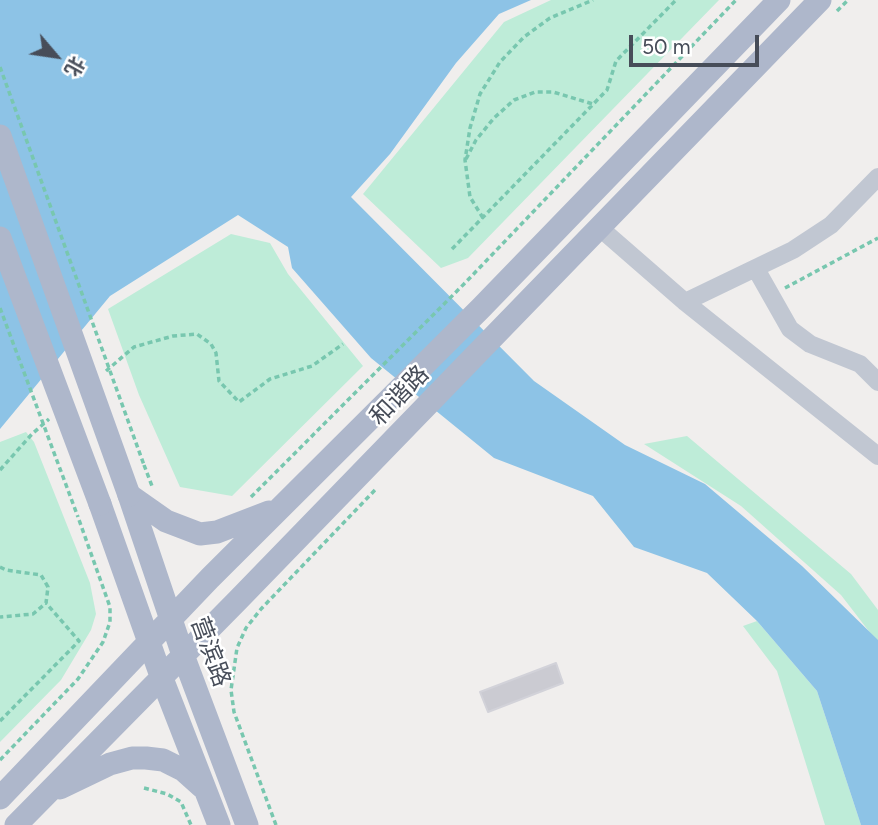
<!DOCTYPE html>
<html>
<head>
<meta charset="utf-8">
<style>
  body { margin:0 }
  #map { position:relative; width:878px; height:825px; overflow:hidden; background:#f0eeed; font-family:Figtree,"Noto Sans SC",sans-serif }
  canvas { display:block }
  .north { position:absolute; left:21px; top:21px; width:70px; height:70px; -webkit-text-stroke:5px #fff; paint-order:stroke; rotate:119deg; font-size:19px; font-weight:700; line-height:28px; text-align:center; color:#474d59 }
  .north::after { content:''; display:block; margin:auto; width:24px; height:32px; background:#474d59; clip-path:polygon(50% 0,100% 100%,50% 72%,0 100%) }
  .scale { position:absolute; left:629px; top:35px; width:130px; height:32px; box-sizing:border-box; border:4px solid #474d59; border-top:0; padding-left:9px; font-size:21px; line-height:24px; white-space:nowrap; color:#474d59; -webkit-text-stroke:5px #fff; paint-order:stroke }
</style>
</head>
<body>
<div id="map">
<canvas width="878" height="825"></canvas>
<div class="north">北</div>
<div class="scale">50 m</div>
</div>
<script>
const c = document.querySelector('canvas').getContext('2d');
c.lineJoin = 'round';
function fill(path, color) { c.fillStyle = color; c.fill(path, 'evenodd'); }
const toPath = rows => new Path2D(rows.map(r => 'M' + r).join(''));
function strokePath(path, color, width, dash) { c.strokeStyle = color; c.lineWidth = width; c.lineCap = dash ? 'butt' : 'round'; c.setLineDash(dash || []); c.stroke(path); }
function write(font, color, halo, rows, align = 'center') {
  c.font = font + ' Figtree,"Noto Sans SC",sans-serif'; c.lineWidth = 5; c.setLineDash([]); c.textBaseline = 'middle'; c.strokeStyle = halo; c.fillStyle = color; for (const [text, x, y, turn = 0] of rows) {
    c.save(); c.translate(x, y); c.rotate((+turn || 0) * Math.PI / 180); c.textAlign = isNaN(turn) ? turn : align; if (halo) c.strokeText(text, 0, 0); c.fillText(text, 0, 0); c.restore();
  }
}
const green = toPath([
  [551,0,719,0,468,258,441,268,363,194,504,22],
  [231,234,270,243,288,274,363,366,232,496,180,487,139,395,108,309],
  [26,432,34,442,90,583,96,614,91,630,61,680,0,742,0,442],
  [687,436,851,574,878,610,878,643,841,595,741,506,644,444],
  [757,621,817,691,861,825,825,825,777,671,743,626]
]);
const water = toPath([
  [0,0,531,0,499,14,456,63,390,154,351,197,534,381,625,445,705,484,802,566,878,640,878,825,861,825,817,691,757,621,707,573,634,547,593,496,494,458,371,358,292,268,288,247,238,215,110,296,0,429]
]);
const building = toPath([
  [556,663,563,683,488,712,480,692,556,663]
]);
const path = toPath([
  [837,11,848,0],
  [466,159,476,140,494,118,514,100,535,92,553,92,593,104],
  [483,218,470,197,465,160,470,128,480,94,500,62,524,37,550,18,593,0],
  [452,249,607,90,616,61,676,0],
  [785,288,878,238],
  [106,371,134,347,173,336,197,334,211,344,216,353,219,381,239,402,270,379,312,366,343,344],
  [144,465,152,486],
  [0,470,32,434,49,419],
  [251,497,464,284,736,0],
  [0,567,6,570,41,575,48,587,46,603,33,614,0,617],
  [0,721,79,641,46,603],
  [0,760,78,679,103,642,110,622,110,607,78,517],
  [144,788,167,794,181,802,191,825],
  [276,825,234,712,231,690,237,648,246,628,261,609,375,490]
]);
const minor = toPath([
  [600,228,685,302,878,456],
  [756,269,790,329,810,344,860,364,878,382],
  [685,302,793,250,831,225,878,177]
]);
const major = toPath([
  [129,495,183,655,247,825],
  [129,495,166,521,200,534,217,532,269,512],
  [100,504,161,676,219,825],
  [60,788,110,764,132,758,146,758,163,760,183,770,202,787],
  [0,798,210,578,481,308,779,0],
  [16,825,238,600,820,0]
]);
const pathBridge = toPath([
  [0,67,144,465],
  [0,308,78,517]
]);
const majorBridge = toPath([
  [0,136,129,495],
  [0,238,100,504]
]);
const streetNames = [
  ["和谐路",400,396,-46],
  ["营滨路",210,652,70]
];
fill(green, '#beecd8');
fill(water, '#8dc3e6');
fill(building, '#cbcbd2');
strokePath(building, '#d2d2d9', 2);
strokePath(path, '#78c7af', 3.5, [5, 3.5]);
strokePath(minor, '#c1c7d2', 18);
strokePath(major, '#aeb7cb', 23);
strokePath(pathBridge, '#78c7af', 3.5, [5, 3.5]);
strokePath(majorBridge, '#aeb7cb', 23);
write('24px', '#474d59', '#fff', streetNames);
</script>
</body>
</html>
